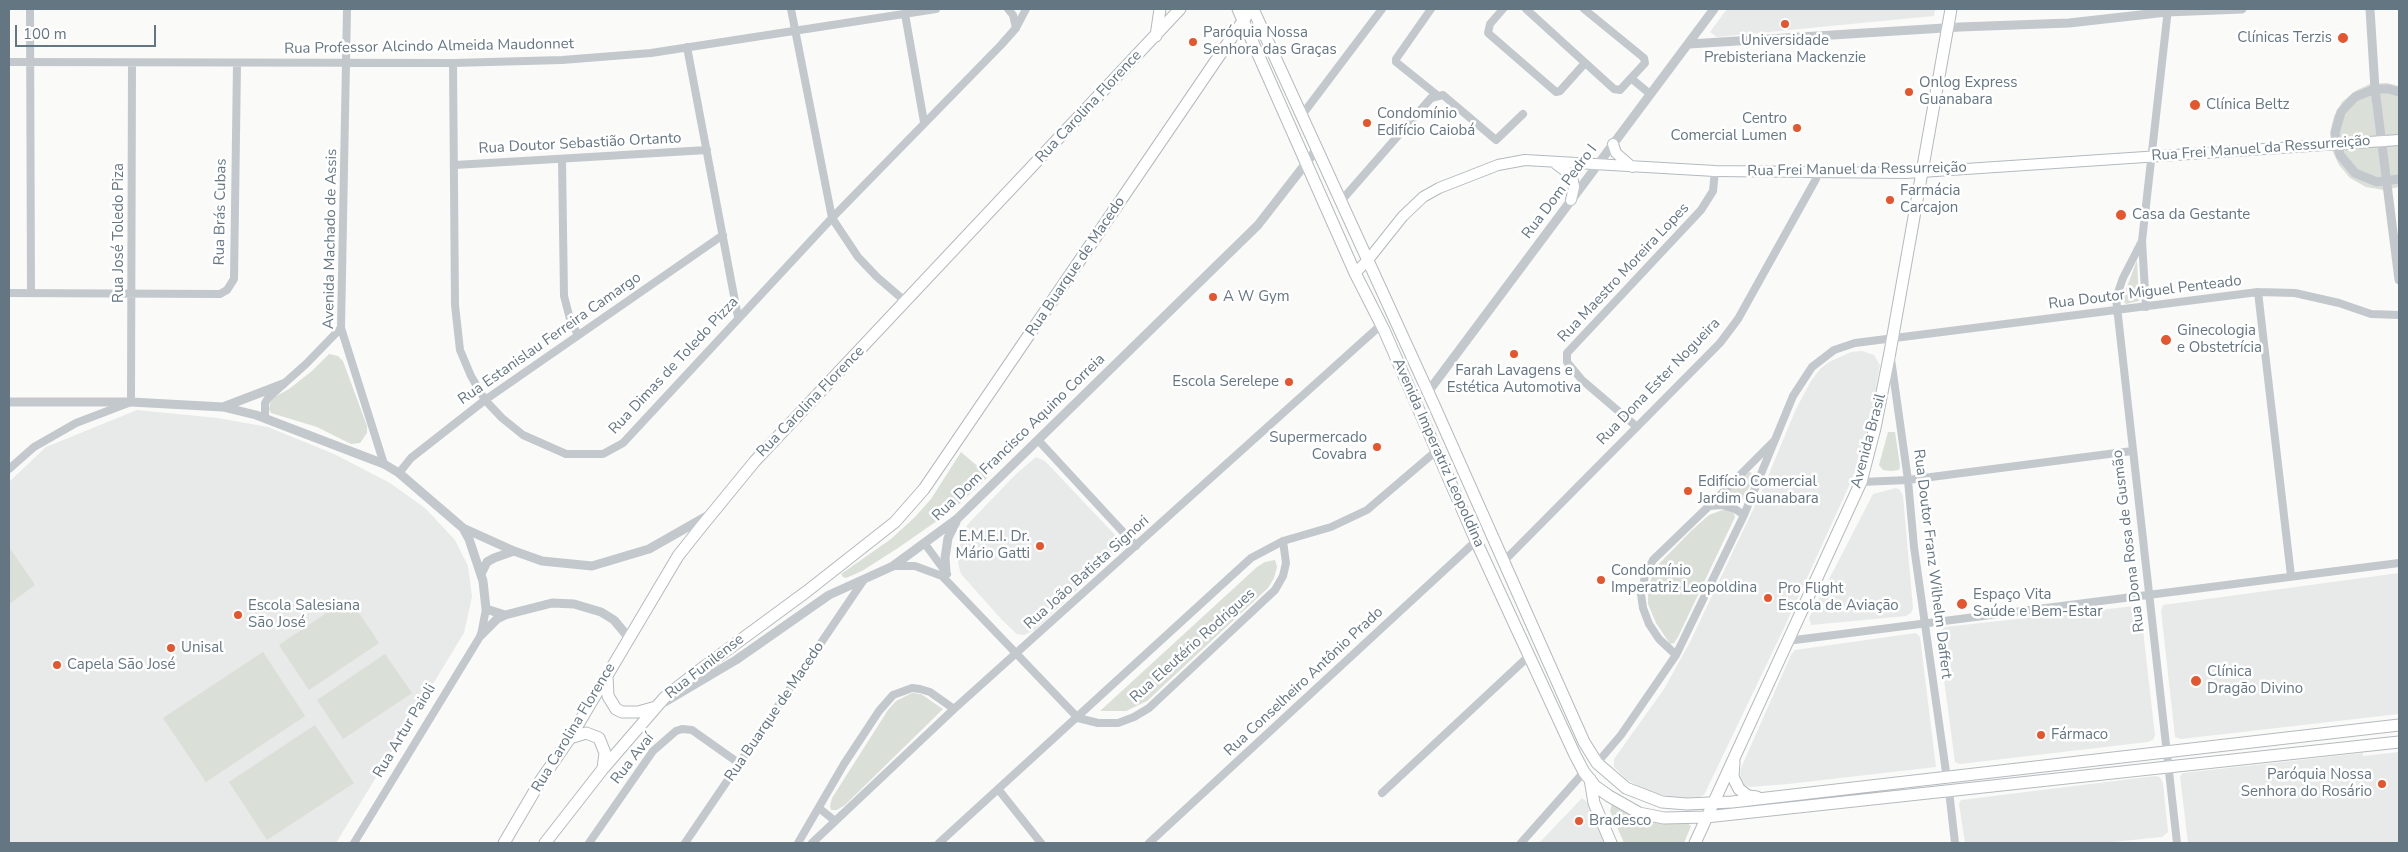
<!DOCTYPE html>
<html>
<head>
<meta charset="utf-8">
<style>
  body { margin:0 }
  #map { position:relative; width:2408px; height:852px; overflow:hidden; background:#fafaf8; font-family:"Nunito Sans",sans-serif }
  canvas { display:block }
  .frame { position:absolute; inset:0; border:10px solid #657683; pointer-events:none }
  .scale { position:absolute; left:15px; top:25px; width:141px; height:22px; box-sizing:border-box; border:2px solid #657683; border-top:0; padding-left:6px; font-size:15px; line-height:18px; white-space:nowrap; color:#657683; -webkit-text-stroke:4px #fff; paint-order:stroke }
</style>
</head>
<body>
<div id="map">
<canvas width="2408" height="852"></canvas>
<div class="frame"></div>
<div class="scale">100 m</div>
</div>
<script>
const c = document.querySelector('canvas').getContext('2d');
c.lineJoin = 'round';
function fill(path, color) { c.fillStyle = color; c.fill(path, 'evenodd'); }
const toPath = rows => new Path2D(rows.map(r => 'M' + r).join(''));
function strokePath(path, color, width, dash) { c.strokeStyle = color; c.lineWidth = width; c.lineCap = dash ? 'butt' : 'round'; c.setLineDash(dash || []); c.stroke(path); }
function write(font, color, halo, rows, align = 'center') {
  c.font = font + ' "Nunito Sans",sans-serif'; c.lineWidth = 5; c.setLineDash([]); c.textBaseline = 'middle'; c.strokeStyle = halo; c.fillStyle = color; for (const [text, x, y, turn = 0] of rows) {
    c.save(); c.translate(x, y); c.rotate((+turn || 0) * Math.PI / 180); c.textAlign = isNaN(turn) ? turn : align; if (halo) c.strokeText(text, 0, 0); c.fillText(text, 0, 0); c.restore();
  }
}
const built = toPath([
  [1727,9,1935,9,1934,16,1717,37,1710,32],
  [1862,351,1874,355,1880,365,1868,430,1859,464,1785,626,1704,795,1699,797,1681,798,1651,793,1626,779,1614,767,1614,759,1664,689,1690,642,1761,493,1796,409,1811,381,1820,369,1829,362,1851,352],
  [137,410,218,418,268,427,334,454,390,483,425,508,455,540,468,566,472,597,464,633,336,843,9,843,9,482,46,447],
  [1036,457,1045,461,1116,536,1121,542,1120,546,1118,551,1035,630,1024,635,1017,634,1002,620,961,574,958,563,958,554,962,535,968,524,1015,475],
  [1896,488,1900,490,1903,496,1913,608,1911,613,1906,616,1811,625,1809,618,1873,494],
  [2399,573,2399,714,2181,739,2175,737,2161,611,2163,605],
  [2135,606,2141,613,2155,735,2153,740,2148,742,1960,764,1955,762,1938,635,1940,631,1945,627],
  [1916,633,1920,637,1936,767,1788,784,1750,787,1744,785,1740,778,1741,768,1791,655,1795,650],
  [2399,752,2399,843,2188,843,2180,776,2183,773,2363,753,2363,756],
  [2155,776,2160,777,2163,783,2168,832,2162,837,2103,843,1965,843,1959,804,1961,800],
  [1582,798,1587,802,1606,843,1539,843]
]);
const green = toPath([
  [2387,83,2399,86,2399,187,2384,190,2366,187,2350,178,2339,165,2332,150,2330,133,2334,116,2342,102,2355,91,2370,84],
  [2137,260,2139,301,2126,304,2122,300],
  [329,354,338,356,343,361,367,426,367,433,360,443,351,444,317,427,271,413,269,409,271,399,289,389,312,371],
  [1888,432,1895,432,1900,466,1899,470,1891,471,1883,470,1879,465],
  [961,452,989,476,954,509,898,548,862,571,846,578,843,577,841,574,891,539,915,517,931,499],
  [1750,472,1754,475,1752,481,1743,500,1737,501,1729,498,1728,492,1745,473],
  [1725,509,1733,511,1735,517,1678,637,1674,643,1670,644,1656,623,1648,604,1648,590,1654,569,1692,530,1709,515],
  [9,547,35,585,9,604],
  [1275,560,1277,567,1274,578,1268,588,1147,701,1126,711,1100,711,1257,567,1265,562],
  [349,598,379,643,309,690,279,645],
  [263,652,305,716,206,782,163,718],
  [385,654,412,693,343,739,317,700],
  [912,693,921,694,943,709,845,805,837,810,831,810,830,806,832,798,888,710,896,701],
  [315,725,354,783,267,840,229,782],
  [1612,804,1674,823,1688,823,1691,826,1684,843,1624,843,1610,811]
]);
const minor = toPath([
  [30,9,31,293],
  [347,9,341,328,384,464],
  [791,9,832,218,858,257,877,277,906,302],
  [1008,9,1013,15,1016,28],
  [1431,9,1396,59,1396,62,1437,95],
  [1503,9,1490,24,1488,33,1556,92,1560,91,1585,63],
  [1526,9,1614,89,1620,90,1645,63,1644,58,1584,9],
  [905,14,924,122],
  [687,47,738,317],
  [9,62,453,63,562,60,651,53,936,9],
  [453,63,455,305,460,350,471,376,485,400,502,418,523,435,566,454,603,454,623,443,832,218,1001,45,1016,28,1026,9],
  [1632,79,1650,94],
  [1302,115,1382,9],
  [562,160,564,296,570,319,578,335],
  [455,165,707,150],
  [1341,201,1431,98,1443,95,1496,140,1523,114],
  [2142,241,2123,278,2116,298,2177,843],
  [2258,292,2291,576],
  [9,293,220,294,227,290,234,279,237,64],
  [2146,307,2142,241,2168,9],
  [1891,359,1908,480,1914,547,1947,779],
  [265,418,265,403,268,398,306,364,341,328],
  [1637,427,1582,380,1567,362,1567,353,1701,210,1713,191,1715,171],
  [1038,440,1136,546],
  [9,469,34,447,76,423,131,402,132,63],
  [399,473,411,458,485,400,723,235],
  [1861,482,1908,480,2132,451],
  [1709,506,1774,441],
  [925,544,947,574],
  [1503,562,1720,343,1738,319,1816,179,1818,172],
  [893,566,915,566,942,576,1078,718,1098,723,1118,723,1134,717,1149,708,1275,590,1283,576,1286,563,1283,541],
  [1787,641,2399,563],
  [1676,655,1659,639,1649,624,1643,608,1641,594,1645,576,1653,560,1709,506,1722,505,1735,509,1744,515],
  [1597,763,1621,735,1676,655,1744,515,1793,396,1812,367,1834,350,1855,343,2258,292,2295,293,2339,303,2371,314,2399,315],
  [998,789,1041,843],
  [1949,791,1955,843],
  [1382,793,1530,655],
  [819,808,835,821],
  [354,843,481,635,486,609],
  [589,843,653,751,676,731,682,729,692,730,740,764],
  [685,843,863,581],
  [798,843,844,764,879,711,893,695,912,688,920,689,930,692,954,709],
  [812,843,954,709,1382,324],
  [939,843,1251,558,1283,541,1331,527,1367,510,1435,452],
  [1149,843,1476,541],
  [1521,843,1584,772]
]);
const tertiary = toPath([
  [2370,9,2375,89,2399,280],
  [1689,44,1960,27,2069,23,2167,12,2242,9],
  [2399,92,2389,89,2375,89,2355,97,2341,112,2335,133,2340,155,2355,173,2377,182,2399,179],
  [1428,392,1714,9],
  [9,402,131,402,223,407,256,415,384,464,399,473,463,528,469,539,483,581,486,609,505,615],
  [223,407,283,384],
  [463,528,514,551,542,561,592,566,649,549,707,516],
  [946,572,945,558,948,538,956,522],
  [481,574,487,562,494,558,514,551],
  [481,635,497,619,505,615,552,603,574,604,601,612,614,620,629,638],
  [665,702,736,660,829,595,893,566,957,519,1258,225,1317,149]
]);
const secondary = toPath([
  [1613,144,1616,153,1632,167],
  [1556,164,1572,176,1574,187,1571,200],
  [1355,273,1368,260,1403,216,1423,197,1439,188,1498,165,1525,160,1715,171,1906,173,2399,140]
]);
const primary = toPath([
  [1238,9,1355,273,1384,330,1476,541,1575,755,1584,772,1595,786,1609,796,1639,813,1664,818,1706,817,2399,742],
  [1253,9,1434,405,1584,742,1597,763,1626,788,1662,802,1687,804,1732,802,2399,725],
  [1156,36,1160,9],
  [607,676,608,696,616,709,622,712,638,712,656,707],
  [570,738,586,733,599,738,605,753,603,768],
  [1734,762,1733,777,1739,789,1748,796,1757,797],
  [1590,779,1594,803,1611,843],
  [504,843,541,780,570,738,678,556,701,527,755,461,1180,9],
  [545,843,602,770,665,697,693,675,806,592,895,522,924,489,1247,15],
  [1695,843,1861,482,1875,428,1890,352,1951,9]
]);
const markers = [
  [1785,24,5,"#e4572e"],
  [2343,38,6,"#e4572e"],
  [1193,42,5,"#e4572e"],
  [1909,92,5,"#e4572e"],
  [2195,105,6,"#e4572e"],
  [1367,123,5,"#e4572e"],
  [1797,128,5,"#e4572e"],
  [1890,200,5,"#e4572e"],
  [2121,215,6,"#e4572e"],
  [1213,297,5,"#e4572e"],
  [2166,340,6,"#e4572e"],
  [1514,354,5,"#e4572e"],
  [1289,382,5,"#e4572e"],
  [1377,447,5,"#e4572e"],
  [1688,491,5,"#e4572e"],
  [1040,546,5,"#e4572e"],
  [1601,580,5,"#e4572e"],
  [1768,598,5,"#e4572e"],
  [1962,604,6,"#e4572e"],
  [238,615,5,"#e4572e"],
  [171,648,5,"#e4572e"],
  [57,665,5,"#e4572e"],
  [2196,681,6,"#e4572e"],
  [2041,735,5,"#e4572e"],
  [2382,784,5,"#e4572e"],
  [1579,821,5,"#e4572e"]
];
const poiNames = [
  ["Paróquia Nossa",1203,33],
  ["Senhora das Graças",1203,50],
  ["Clínicas Terzis",2332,38,"right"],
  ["Universidade",1785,41,"center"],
  ["Prebisteriana Mackenzie",1785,58,"center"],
  ["Onlog Express",1919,83],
  ["Guanabara",1919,100],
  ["Clínica Beltz",2206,105],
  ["Condomínio",1377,114],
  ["Edifício Caiobá",1377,131],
  ["Centro",1787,119,"right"],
  ["Comercial Lumen",1787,136,"right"],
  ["Farmácia",1900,191],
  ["Carcajon",1900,208],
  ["Casa da Gestante",2132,215],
  ["A W Gym",1223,297],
  ["Ginecologia",2177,331],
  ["e Obstetrícia",2177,348],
  ["Farah Lavagens e",1514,371,"center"],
  ["Estética Automotiva",1514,388,"center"],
  ["Escola Serelepe",1279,382,"right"],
  ["Supermercado",1367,438,"right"],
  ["Covabra",1367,455,"right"],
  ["Edifício Comercial",1698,482],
  ["Jardim Guanabara",1698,499],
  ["E.M.E.I. Dr.",1030,537,"right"],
  ["Mário Gatti",1030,554,"right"],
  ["Condomínio",1611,571],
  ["Imperatriz Leopoldina",1611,588],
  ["Pro Flight",1778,589],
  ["Escola de Aviação",1778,606],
  ["Espaço Vita",1973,595],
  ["Saúde e Bem-Estar",1973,612],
  ["Escola Salesiana",248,606],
  ["São José",248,623],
  ["Unisal",181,648],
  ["Capela São José",67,665],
  ["Clínica",2207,672],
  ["Dragão Divino",2207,689],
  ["Fármaco",2051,735],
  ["Paróquia Nossa",2372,775,"right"],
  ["Senhora do Rosário",2372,792,"right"],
  ["Bradesco",1589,821]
];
const streetNames = [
  ["Rua Professor Alcindo Almeida Maudonnet",429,47,-1],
  ["Rua Carolina Florence",1089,107,-47],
  ["Rua Doutor Sebastião Ortanto",580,144,-3],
  ["Rua Frei Manuel da Ressurreição",2261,149,-4],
  ["Rua Frei Manuel da Ressurreição",1857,170,-1],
  ["Rua Dom Pedro I",1560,192,-53],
  ["Rua Brás Cubas",221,212,-89],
  ["Rua José Toledo Piza",119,233,-90],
  ["Avenida Machado de Assis",331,239,-89],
  ["Rua Buarque de Macedo",1076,267,-56],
  ["Rua Maestro Moreira Lopes",1624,273,-47],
  ["Rua Doutor Miguel Penteado",2145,293,-7],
  ["Rua Estanislau Ferreira Camargo",550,339,-35],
  ["Rua Dimas de Toledo Pizza",674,366,-47],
  ["Rua Dona Ester Nogueira",1659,382,-46],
  ["Rua Carolina Florence",811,402,-46],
  ["Rua Dom Francisco Aquino Correia",1019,438,-44],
  ["Avenida Brasil",1869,441,-75],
  ["Avenida Imperatriz Leopoldina",1438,453,66],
  ["Rua Dona Rosa de Gusmão",2129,541,-97],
  ["Rua Doutor Franz Wilhelm Daffert",1932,564,83],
  ["Rua João Batista Signori",1087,573,-42],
  ["Rua Eleutério Rodrigues",1193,646,-42],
  ["Rua Funilense",705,667,-38],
  ["Rua Conselheiro Antônio Prado",1304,682,-43],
  ["Rua Buarque de Macedo",775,712,-56],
  ["Rua Carolina Florence",574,728,-59],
  ["Rua Artur Paioli",405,731,-59],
  ["Rua Avaí",633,759,-52]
];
fill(built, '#e8e9e9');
fill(green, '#dadfd7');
strokePath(secondary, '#b3babf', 12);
strokePath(primary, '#b5babe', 13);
strokePath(minor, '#c3c8cc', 8);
strokePath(tertiary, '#c3c8cc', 9);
strokePath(secondary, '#fff', 10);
strokePath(primary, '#fff', 11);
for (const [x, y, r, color] of markers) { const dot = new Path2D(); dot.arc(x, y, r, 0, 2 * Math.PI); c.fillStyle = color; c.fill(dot); strokePath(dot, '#fff', 2); }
write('15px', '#657683', '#fff', poiNames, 'left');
write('15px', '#657683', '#fff', streetNames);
</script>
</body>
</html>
